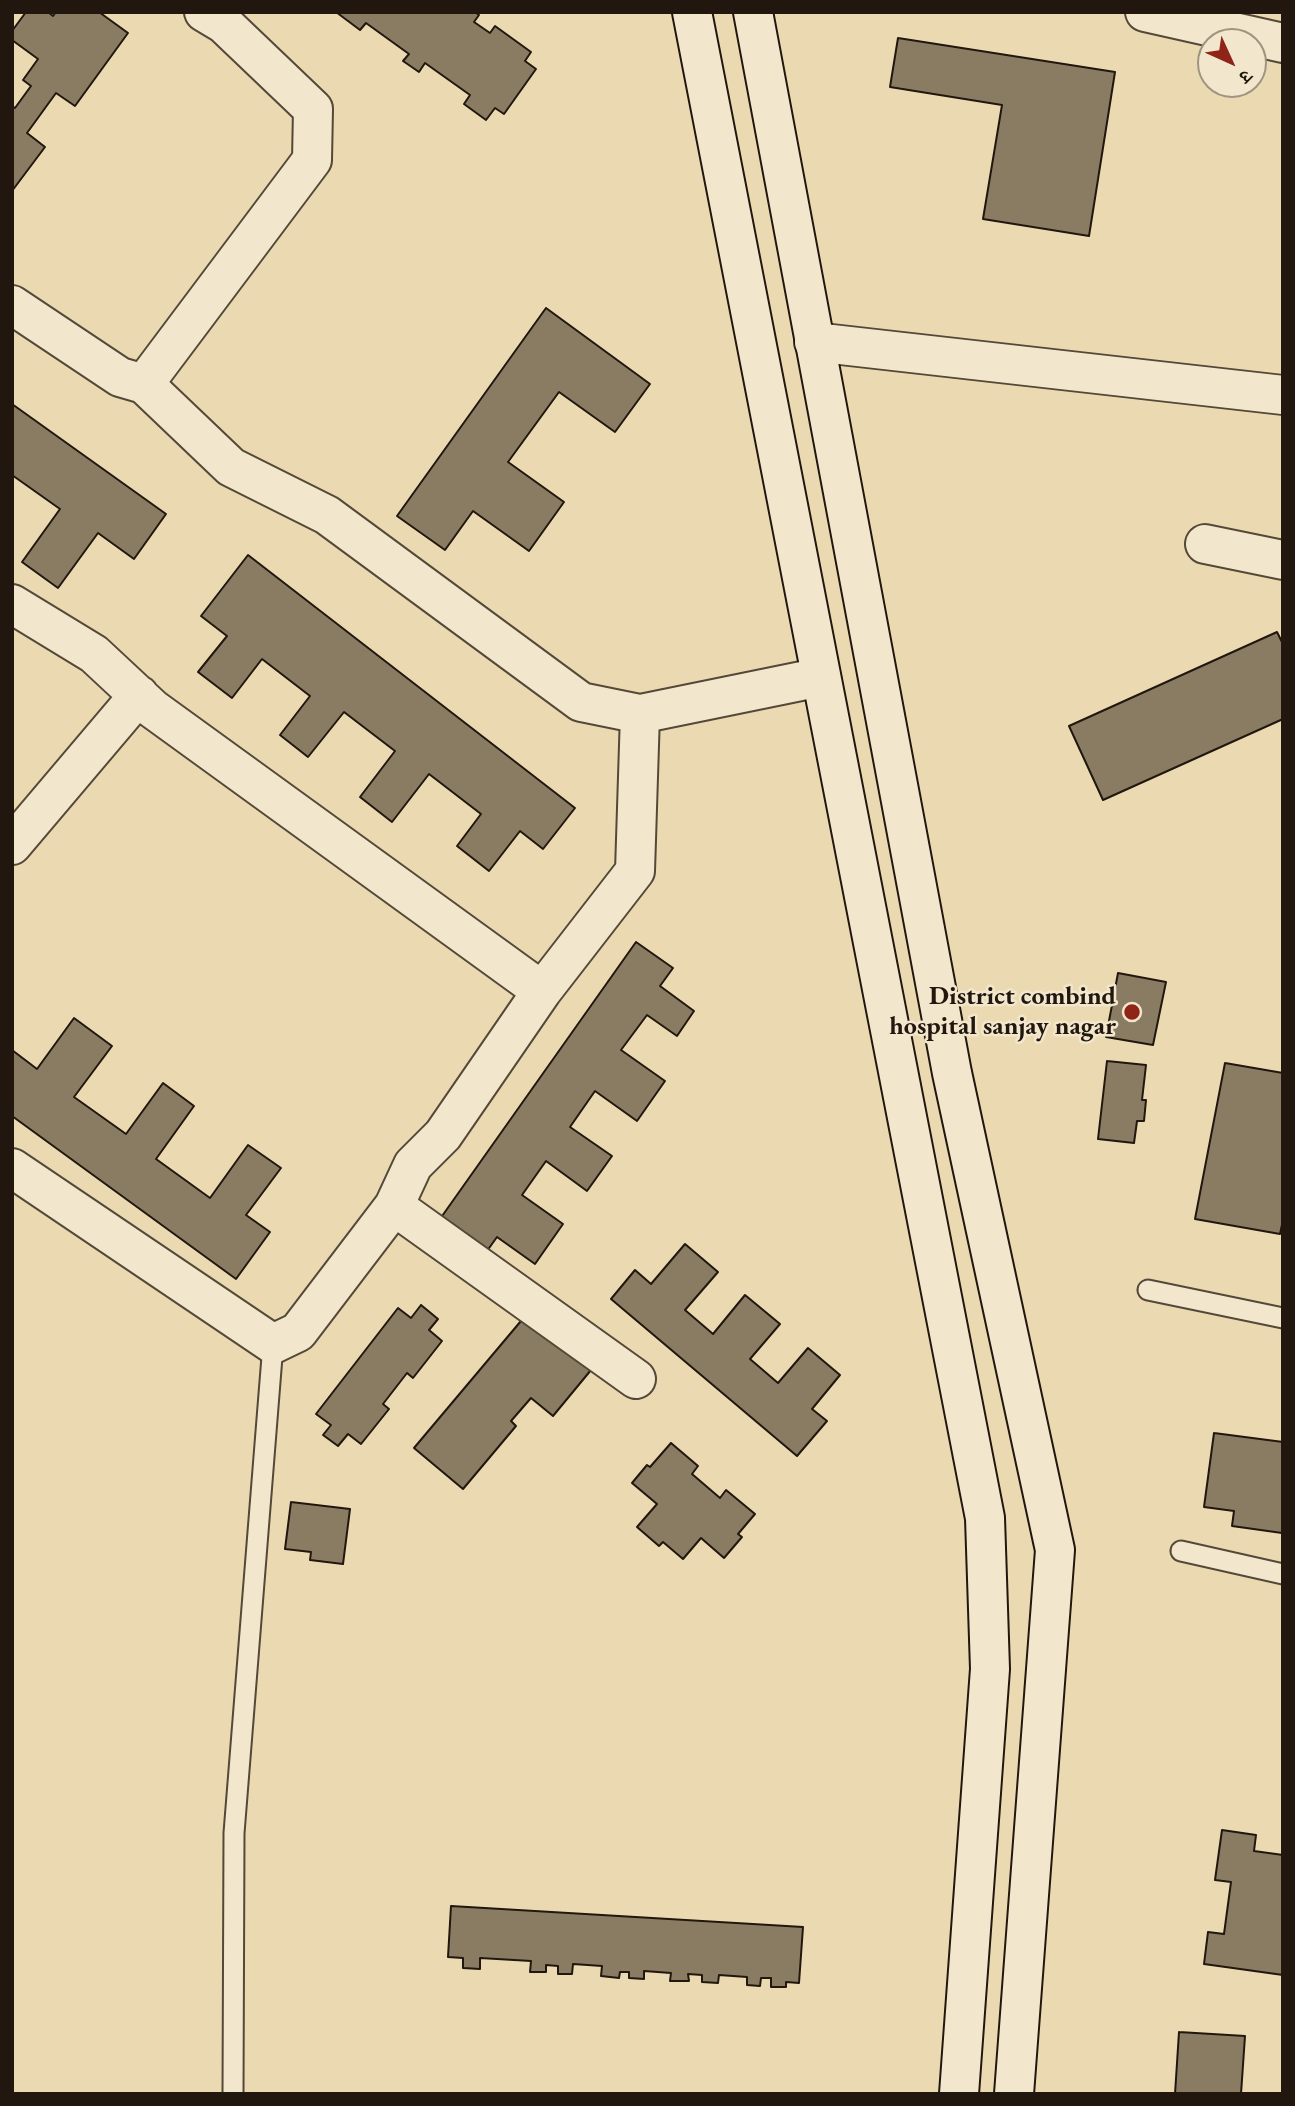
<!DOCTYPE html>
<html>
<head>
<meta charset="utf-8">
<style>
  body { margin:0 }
  #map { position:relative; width:1295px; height:2106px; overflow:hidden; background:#ebdab1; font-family:"EB Garamond","Noto Serif Devanagari",serif }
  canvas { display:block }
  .frame { position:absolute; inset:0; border:14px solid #21170f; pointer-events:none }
  .north { position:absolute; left:1197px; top:28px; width:70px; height:70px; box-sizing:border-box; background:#f2e7cc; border:2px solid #9e9480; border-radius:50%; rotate:135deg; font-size:19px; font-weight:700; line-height:28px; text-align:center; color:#21170f }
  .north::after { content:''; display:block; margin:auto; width:24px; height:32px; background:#8f2418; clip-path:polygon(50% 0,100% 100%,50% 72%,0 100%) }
</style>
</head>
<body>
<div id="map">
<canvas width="1295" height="2106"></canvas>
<div class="frame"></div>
<div class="north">उ</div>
</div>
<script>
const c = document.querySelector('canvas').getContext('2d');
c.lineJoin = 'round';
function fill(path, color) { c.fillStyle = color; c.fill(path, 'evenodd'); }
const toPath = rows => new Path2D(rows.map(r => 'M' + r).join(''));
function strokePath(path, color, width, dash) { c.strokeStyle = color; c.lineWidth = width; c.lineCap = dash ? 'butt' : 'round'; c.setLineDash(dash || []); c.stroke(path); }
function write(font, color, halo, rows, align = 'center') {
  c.font = font + ' "EB Garamond",serif'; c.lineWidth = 5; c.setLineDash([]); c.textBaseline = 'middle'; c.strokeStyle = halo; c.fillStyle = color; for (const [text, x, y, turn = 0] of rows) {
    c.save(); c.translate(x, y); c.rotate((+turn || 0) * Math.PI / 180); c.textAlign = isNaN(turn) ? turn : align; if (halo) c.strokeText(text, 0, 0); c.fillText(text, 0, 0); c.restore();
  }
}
const building = toPath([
  [26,12,48,12,53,16,56,12,99,12,128,33,75,106,56,93,27,133,45,147,12,191,12,106,15,108,31,86,23,80,38,59,12,40,12,31,26,12],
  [336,12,475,12,479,15,474,22,490,33,495,26,531,52,525,61,536,69,504,114,495,108,486,120,464,104,470,95,425,63,419,72,403,61,409,54,366,23,360,30,336,12],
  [898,38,1115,72,1089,236,983,219,1002,105,890,87,898,38],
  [546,308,650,384,615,432,559,392,508,462,564,502,529,551,473,511,445,550,397,516,546,308],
  [12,404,166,514,134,559,98,533,58,588,22,562,60,509,12,475,12,404],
  [248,555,575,808,543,849,520,831,489,871,457,846,481,814,429,774,392,822,360,797,395,751,344,712,308,757,280,735,310,696,262,659,232,698,198,672,227,636,201,616,248,555],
  [1277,632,1283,644,1283,719,1103,800,1069,726,1277,632],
  [636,942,673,968,660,986,694,1011,677,1036,647,1015,621,1050,665,1081,637,1121,595,1091,570,1127,612,1156,587,1191,546,1161,522,1195,563,1224,535,1264,497,1237,482,1258,435,1226,636,942],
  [1118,973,1166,982,1153,1045,1106,1037,1118,973],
  [74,1018,112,1046,74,1097,126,1134,163,1083,194,1106,156,1159,210,1198,248,1145,281,1168,246,1215,270,1232,236,1279,12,1116,12,1050,37,1069,74,1018],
  [1107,1061,1146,1065,1142,1100,1146,1100,1144,1121,1137,1121,1134,1143,1098,1139,1107,1061],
  [1225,1063,1283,1073,1283,1220,1280,1234,1195,1219,1225,1063],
  [685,1244,718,1272,685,1310,713,1334,745,1295,780,1324,750,1359,778,1383,808,1348,840,1375,812,1409,827,1421,797,1456,611,1299,635,1270,651,1284,685,1244],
  [421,1305,438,1319,429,1330,442,1341,413,1378,407,1373,383,1404,389,1409,361,1444,348,1434,338,1446,323,1435,331,1425,316,1414,398,1308,411,1318,421,1305],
  [526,1315,591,1370,553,1416,531,1398,511,1421,516,1426,463,1489,414,1448,526,1315],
  [1214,1433,1283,1442,1282,1533,1232,1526,1234,1511,1204,1507,1214,1433],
  [671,1443,698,1466,692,1474,720,1498,726,1490,755,1514,738,1534,742,1537,724,1558,701,1538,683,1559,663,1542,659,1546,637,1527,657,1504,632,1483,647,1465,650,1467,671,1443],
  [291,1502,350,1509,343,1564,310,1560,311,1552,285,1549,291,1502],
  [1222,1830,1256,1835,1254,1851,1283,1855,1283,1975,1204,1964,1208,1932,1224,1934,1231,1882,1215,1880,1222,1830],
  [451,1906,803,1927,799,1983,786,1982,786,1987,771,1987,771,1978,761,1978,760,1986,747,1985,747,1977,719,1975,718,1983,702,1982,702,1975,688,1974,689,1981,670,1981,671,1973,644,1971,644,1979,629,1978,629,1972,620,1972,619,1978,601,1976,602,1966,573,1964,572,1974,558,1974,558,1966,546,1965,546,1972,530,1972,531,1961,480,1958,480,1969,463,1968,463,1958,448,1957,451,1906],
  [1179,2032,1245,2036,1241,2094,1175,2094,1179,2032]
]);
const lane = toPath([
  [1148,1290,1283,1318],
  [1181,1551,1283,1574],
  [233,2094,234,1833,273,1344]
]);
const street = toPath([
  [1145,12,1283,43],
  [12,305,120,377,144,384,231,467,327,515,581,702,640,714,821,677],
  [814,342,1283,395],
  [144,384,312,160,313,109,224,24,204,12],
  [1205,544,1283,560],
  [12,604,94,654,153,709,542,991],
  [12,845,139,695],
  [12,1168,273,1344,298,1332,394,1206,413,1165,443,1135,542,991,635,871,640,714],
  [394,1206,636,1379]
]);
const secondary = toPath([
  [692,12,985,1518,990,1669,959,2094],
  [753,12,952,1073,1055,1550,1014,2094]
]);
const markers = [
  [1132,1012,9,"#8f2418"]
];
const poiNames = [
  ["District combind",1116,997],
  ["hospital sanjay nagar",1116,1027]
];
fill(building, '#8a7c63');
strokePath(building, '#21170f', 2);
strokePath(lane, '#544838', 23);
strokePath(street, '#544838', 42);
strokePath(secondary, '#21170f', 42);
strokePath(lane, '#f2e7cc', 19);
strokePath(street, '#f2e7cc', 38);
strokePath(secondary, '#f2e7cc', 38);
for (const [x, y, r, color] of markers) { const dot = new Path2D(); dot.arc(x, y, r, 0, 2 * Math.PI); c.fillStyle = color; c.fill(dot); strokePath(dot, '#f2e7cc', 2.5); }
write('bold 26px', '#21170f', '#f2e7cc', poiNames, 'right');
</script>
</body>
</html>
